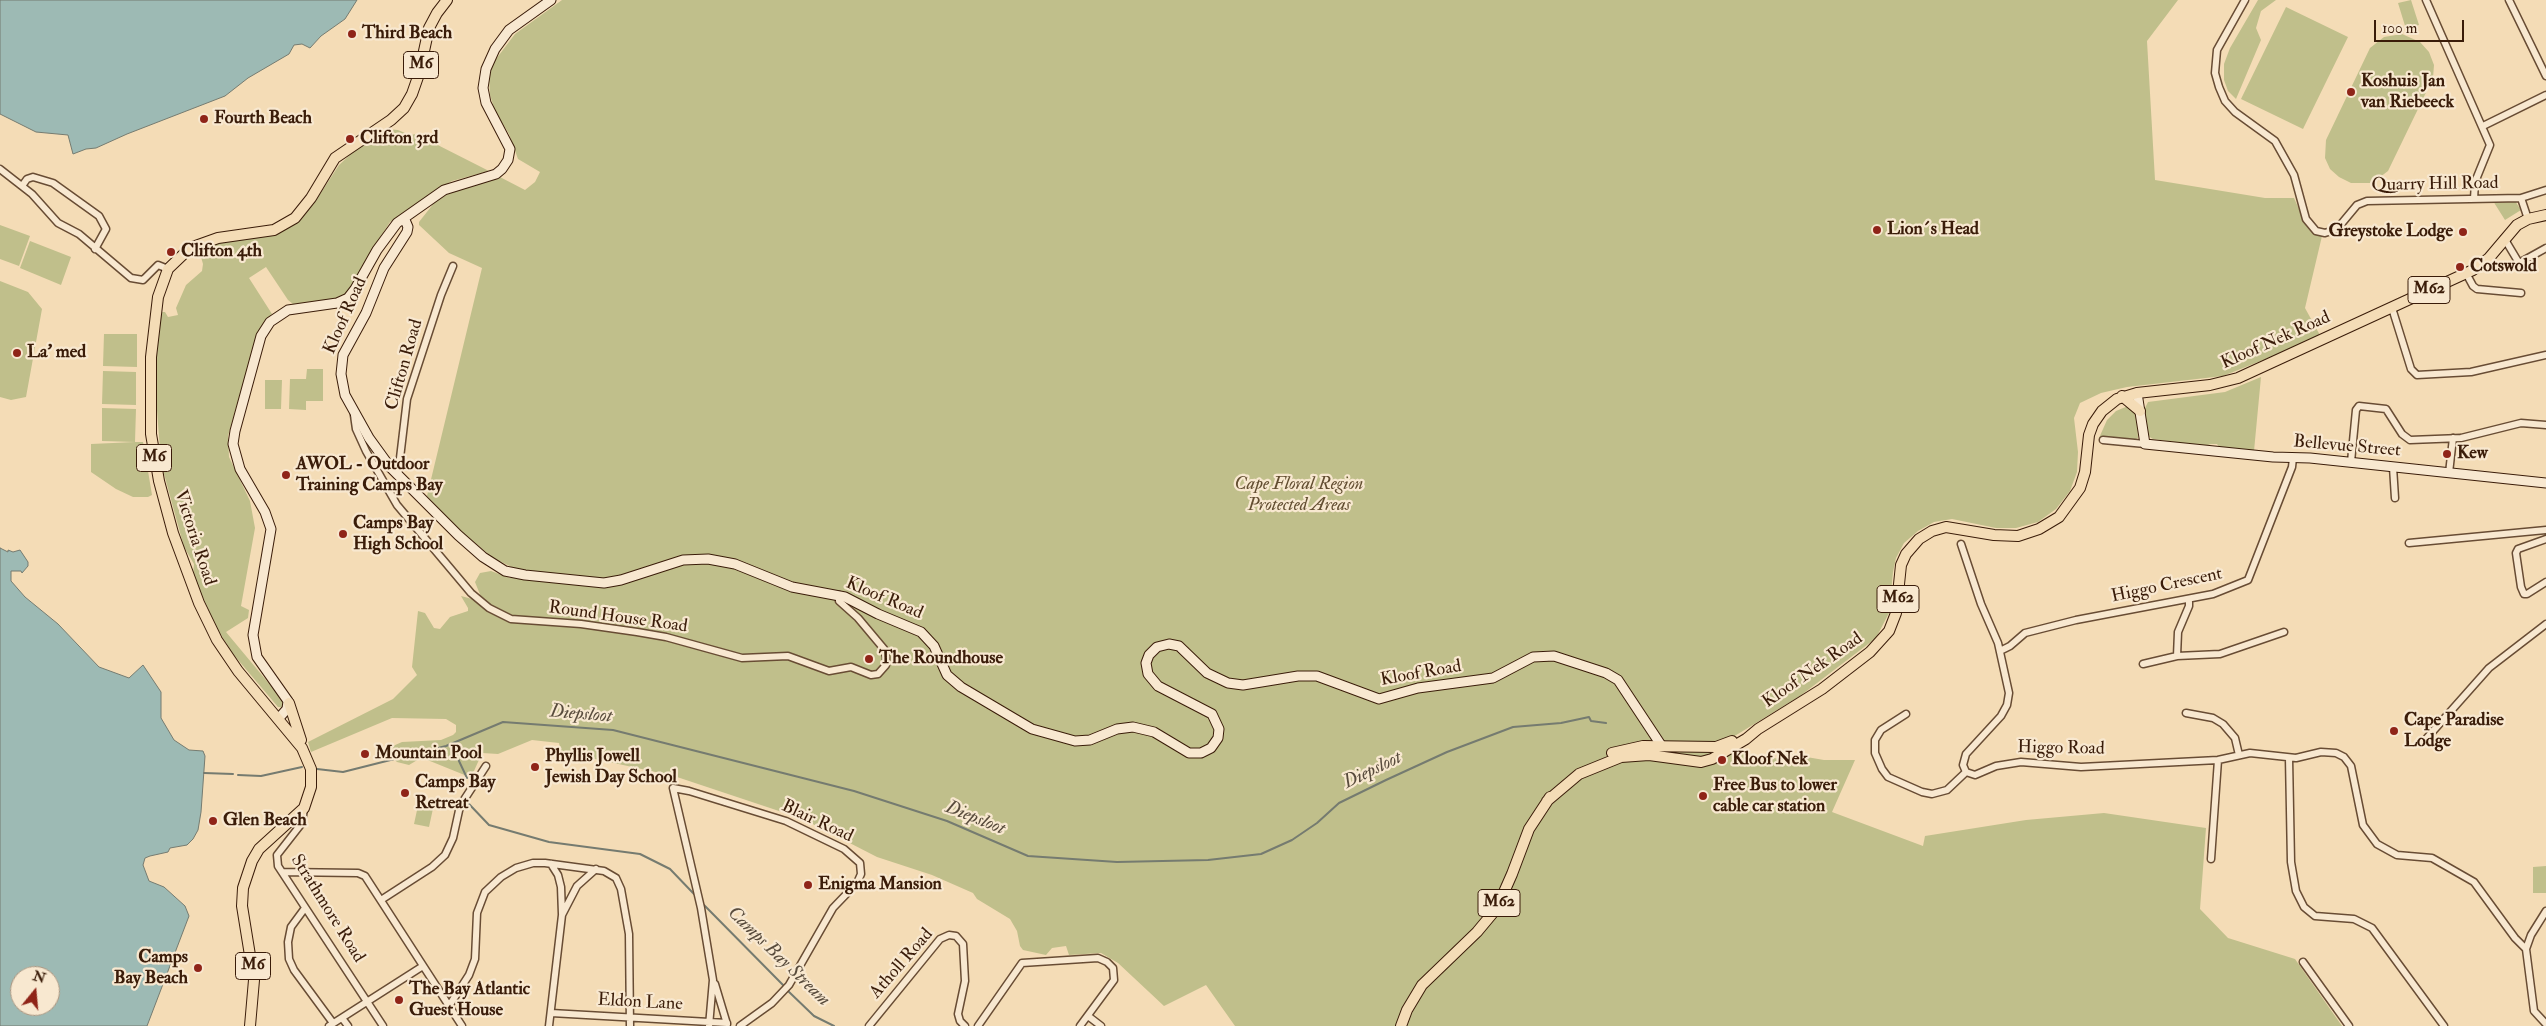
<!DOCTYPE html>
<html>
<head>
<meta charset="utf-8">
<style>
  body { margin:0 }
  #map { position:relative; width:2546px; height:1026px; overflow:hidden; background:#f4dcb6; font-family:"IM FELL Double Pica",serif }
  canvas { display:block }
  .north { position:absolute; left:10px; top:966px; width:50px; height:50px; box-sizing:border-box; background:#f8e8d0; border:1px solid #ac9680; border-radius:50%; rotate:17deg; font-size:14px; font-weight:700; line-height:20px; text-align:center; color:#3a1c09 }
  .north::after { content:''; display:block; margin:auto; width:18px; height:22px; background:#8f2418; clip-path:polygon(50% 0,100% 100%,50% 72%,0 100%) }
  .scale { position:absolute; left:2374px; top:20px; width:90px; height:22px; box-sizing:border-box; border:2px solid #3a1c09; border-top:0; padding-left:6px; font-size:15px; line-height:18px; white-space:nowrap; color:#3a1c09; -webkit-text-stroke:4px #f8e8d0; paint-order:stroke }
</style>
</head>
<body>
<div id="map">
<canvas width="2546" height="1026"></canvas>
<div class="north">N</div>
<div class="scale">100 m</div>
</div>
<script>
const c = document.querySelector('canvas').getContext('2d');
c.lineJoin = 'round';
function fill(path, color) { c.fillStyle = color; c.fill(path, 'evenodd'); }
const toPath = rows => new Path2D(rows.map(r => 'M' + r).join(''));
function strokePath(path, color, width, dash) { c.strokeStyle = color; c.lineWidth = width; c.lineCap = dash ? 'butt' : 'round'; c.setLineDash(dash || []); c.stroke(path); }
function write(font, color, halo, rows, align = 'center') {
  c.font = font + ' "IM FELL Double Pica",serif'; c.lineWidth = 4.5; c.setLineDash([]); c.textBaseline = 'middle'; c.strokeStyle = halo; c.fillStyle = color; for (const [text, x, y, turn = 0] of rows) {
    c.save(); c.translate(x, y); c.rotate((+turn || 0) * Math.PI / 180); c.textAlign = isNaN(turn) ? turn : align; if (halo) c.strokeText(text, 0, 0); c.fillText(text, 0, 0); c.restore();
  }
}
const green = toPath([
  [562,0,2178,0,2147,41,2155,180,2265,198,2294,198,2307,227,2322,236,2305,308,2321,337,2223,376,2127,387,2101,393,2080,403,2074,418,2078,452,2077,472,2070,491,2056,509,2038,522,2016,528,1996,528,1952,519,1934,522,1918,531,1904,543,1896,558,1893,572,1889,613,1876,638,1800,696,1733,737,1751,765,1767,756,1789,762,1793,761,1789,754,1824,760,1855,760,1832,812,1923,846,1925,836,2026,820,2104,813,2206,828,2200,909,2228,938,2295,959,2342,1026,1235,1026,1206,985,1164,1006,1118,963,1101,953,1069,955,1066,946,1052,948,1046,955,1023,950,1020,946,1017,931,1010,919,977,899,973,893,932,875,877,857,803,819,674,776,586,757,581,763,574,763,562,757,559,743,532,740,498,754,482,753,474,771,467,776,425,759,419,759,409,765,397,762,392,757,393,746,402,742,441,740,453,735,456,732,456,725,446,719,392,718,311,752,308,742,393,699,417,675,412,667,418,611,425,613,434,628,440,629,450,617,468,611,468,608,461,596,476,600,481,597,475,582,480,573,491,571,510,578,518,570,493,558,456,527,427,496,482,268,449,253,419,225,419,222,434,203,446,195,498,176,525,190,535,182,540,172,518,159,509,134,495,111,490,95,489,78,493,63,515,34],
  [2258,0,2276,0,2261,11,2256,28,2261,40,2236,99,2228,91,2224,80,2224,64,2230,48],
  [2411,0,2419,25,2406,29,2398,3],
  [2286,7,2348,37,2303,129,2241,99],
  [2402,34,2420,42,2429,52,2434,65,2433,78,2388,171,2372,183,2351,183,2339,177,2330,169,2325,158,2326,140,2370,48,2384,37],
  [387,129,398,130,410,135,416,134,489,171,452,181,433,192,412,210,390,222,370,253,356,281,346,295,340,298,293,304,288,300,266,267,249,278,272,314,260,328,256,337,228,436,229,457,250,501,255,528,241,606,249,610,248,618,226,632,281,698,283,704,282,707,278,707,233,654,216,627,193,575,194,564,184,547,161,463,155,384,160,312,165,312,168,317,178,315,176,308,186,285,202,271,203,264,199,250,212,243,265,236,287,229,313,205,339,165,353,152],
  [2493,201,2515,201,2521,210,2505,220],
  [0,225,30,236,19,266,0,259],
  [30,241,71,257,61,285,20,268],
  [0,281,28,292,42,309,26,397,11,400,0,397],
  [104,334,137,334,137,367,103,366],
  [307,369,323,369,323,401,306,401,306,410,289,409,290,379,306,379],
  [103,371,136,372,136,405,102,404],
  [2261,377,2254,451,2220,448,2217,444,2211,444,2205,446,2153,439,2148,436,2144,410,2148,402,2225,392],
  [265,380,282,380,281,409,265,409],
  [2128,406,2134,410,2137,420,2138,438,2132,441,2099,438,2107,420,2116,411],
  [102,408,136,409,135,442,143,442,144,447,152,495,148,497,133,497,116,489,91,472,91,444,135,442,102,441],
  [419,801,434,804,429,827,414,824],
  [2546,866,2546,893,2533,893,2533,867]
]);
const water = toPath([
  [0,0,357,0,345,19,321,36,310,48,302,44,294,45,289,54,248,78,225,96,127,134,96,148,86,149,73,154,68,135,36,132,0,114,0,0],
  [0,548,8,552,8,550,13,552,20,550,28,562,28,566,22,573,21,571,11,571,11,581,25,597,58,624,99,667,129,678,143,665,161,692,161,718,174,740,189,750,203,751,205,756,201,812,198,830,193,839,187,845,170,848,168,852,150,856,145,858,143,865,149,881,164,887,185,906,189,916,147,1026,0,1026,0,548],
  [20,976,50,976,50,1006,20,1006,20,976]
]);
const stream = toPath([
  [451,744,467,778],
  [317,769,343,772,446,746,503,722,613,730,854,791,947,821,1028,856,1117,862,1208,860,1261,854,1292,840,1317,823,1339,803,1386,780,1447,752,1513,727,1561,723,1589,717,1591,721,1606,723],
  [204,773,233,774],
  [238,775,261,776,302,767],
  [469,804,489,825,549,842,640,854,670,869,694,894],
  [704,905,784,986],
  [787,990,814,1016,834,1026]
]);
const street = toPath([
  [2245,0,2217,50,2215,73,2219,87,2225,101,2235,112,2275,141,2294,175,2306,219,2316,231,2325,233,2337,229,2357,205,2367,201,2521,198,2528,219],
  [2426,0,2490,145,2475,182,2474,199],
  [2509,0,2546,76],
  [2483,126,2546,95],
  [0,169,32,194,58,223,79,234,131,278,143,280,158,265,168,269],
  [22,186,27,179,33,177,53,183,99,216,106,229,95,249],
  [2521,198,2546,190],
  [2504,238,2519,263,2546,248],
  [2466,273,2473,286,2477,289,2521,293],
  [2392,308,2411,369,2417,375,2471,372,2546,355],
  [354,415,356,429,366,451,397,505,471,593,489,608,511,619,581,624,637,632,666,637,742,658,788,656,829,671,851,667,871,675,878,674,886,665,886,657,884,649,858,618,839,601,839,595],
  [2103,440,2145,444],
  [2351,462,2356,410,2359,406,2386,409,2402,434,2410,440,2461,438,2521,423,2546,425],
  [2393,467,2395,498],
  [2449,473,2453,438],
  [398,475,407,399,441,295,453,266],
  [2546,539,2518,549,2516,553,2521,587,2524,594,2527,594,2546,582],
  [2409,543,2546,530],
  [1961,544,1981,604,1998,643,2009,693,2007,705,2001,716,1966,754,1963,765,1966,772,1975,775,1996,766,2021,762,2081,767,2218,760,2250,753,2296,758,2321,752,2336,753,2344,757,2351,766,2363,825,2377,844,2397,855,2432,858,2474,882,2515,938,2526,949],
  [2000,651,2010,646,2025,633,2076,620,2213,594,2248,580,2292,467,2293,458],
  [2177,656,2178,632,2189,606,2189,599],
  [2143,664,2177,656,2220,654,2284,632],
  [2186,713,2213,718,2223,724,2235,738,2239,755],
  [1906,714,1881,730,1875,740,1875,753,1882,769,1888,777,1922,792,1932,794,1947,790,1966,772],
  [2426,739,2489,668,2546,624],
  [2289,758,2291,862,2296,891,2304,907,2315,916,2354,919,2372,928,2444,1026],
  [304,808,302,823,277,855,278,866,383,1026],
  [2211,859,2218,760],
  [551,864,558,875,561,887,562,914],
  [282,872,358,873,365,876,462,1026],
  [381,900,432,867,445,855,453,838,460,806,486,766],
  [305,908,291,927,288,942,289,959,294,970,333,1023],
  [2546,911,2531,935,2526,949,2534,1011,2546,1024],
  [2303,962,2349,1026],
  [715,984,727,1024],
  [449,1006,469,975,475,959,477,913,485,892,501,877,516,868,533,863,545,863,604,871,616,878,621,889,629,934,630,1026],
  [551,1013,727,1023],
  [1088,1016,1101,1026],
  [342,1018,348,1026],
  [329,1026,423,966],
  [549,1026,562,915,577,886,596,869],
  [709,1026,713,980,701,908,673,788,689,791,786,821,844,849,860,863,861,874,857,883,833,908,789,985,772,1003,740,1026],
  [869,1026,940,939,949,935,956,936,963,944,965,981,958,1014,960,1021,965,1026],
  [978,1026,1022,963,1098,958,1107,962,1113,968,1114,980,1080,1026]
]);
const secondary = toPath([
  [405,220,408,227,407,232,384,268,366,313,343,355,341,374,345,395,369,438,390,467,458,535,483,557,505,571,525,575,604,583,621,580,683,560,708,559,735,564,792,587,845,597,878,614,921,632,934,646,947,675,961,687,1032,729,1075,741,1090,740,1117,729,1133,727,1154,732,1189,753,1201,753,1211,748,1218,738,1219,729,1212,714,1158,686,1148,674,1146,663,1149,655,1157,647,1169,644,1179,646,1207,673,1228,683,1243,685,1298,676,1317,676,1379,699,1418,688,1493,678,1533,657,1554,656,1606,673,1618,680,1661,745],
  [2137,393,2145,444,2273,457,2310,458,2546,483],
  [279,718,287,709,288,701,257,657,253,635,271,529,265,512,240,469,233,444,235,431,261,336,270,322,288,310,337,303,348,298,355,289,377,250,397,223,444,190,496,174,502,169,508,160,510,149,486,103,483,88,486,69,495,49,509,30,551,0]
]);
const primary = toPath([
  [2122,396,2140,411],
  [289,703,301,740],
  [1612,753,1643,746,1716,747,1732,741],
  [1547,801,1579,774,1621,757,1649,755,1701,762,1712,759,1746,739,1758,729,1822,689,1870,652,1889,631,1896,613,1901,565,1906,554,1919,539,1932,531,1946,527,1994,535,2018,536,2039,529,2059,517,2080,488,2085,472,2089,435,2093,424,2102,411,2117,399,2137,393,2210,385,2238,378,2473,270,2489,258,2517,225,2528,219,2546,215],
  [250,1026,254,980,242,906,243,888,252,861,259,849,304,808,311,787,311,769,302,748,238,671,217,640,199,603,173,533,159,481,151,434,151,357,158,297,168,269,190,248,218,238,274,230,295,218,311,198,335,158,391,120,404,108,412,94,419,74,429,28,437,13,447,0],
  [1401,1026,1407,1010,1422,985,1477,932,1497,908,1512,874,1529,829,1550,797]
]);
const markers = [
  [352,34,5,"#8f2418"],
  [2351,92,5,"#8f2418"],
  [204,119,5,"#8f2418"],
  [350,139,5,"#8f2418"],
  [1877,230,5,"#8f2418"],
  [2463,232,5,"#8f2418"],
  [171,252,5,"#8f2418"],
  [2460,267,5,"#8f2418"],
  [17,353,5,"#8f2418"],
  [2447,454,5,"#8f2418"],
  [286,475,5,"#8f2418"],
  [343,534,5,"#8f2418"],
  [869,659,5,"#8f2418"],
  [2394,731,5,"#8f2418"],
  [365,754,5,"#8f2418"],
  [1722,760,5,"#8f2418"],
  [535,767,5,"#8f2418"],
  [405,793,5,"#8f2418"],
  [1703,796,5,"#8f2418"],
  [213,821,5,"#8f2418"],
  [808,885,5,"#8f2418"],
  [198,968,5,"#8f2418"],
  [399,1000,5,"#8f2418"]
];
const shields = [
  [421,65,35],
  [2429,290,42],
  [154,458,35],
  [1898,599,42],
  [1499,903,42],
  [253,966,35]
];
const shieldNames = [
  ["M6",421,65],
  ["M62",2429,290],
  ["M6",154,458],
  ["M62",1898,599],
  ["M62",1499,903],
  ["M6",253,966]
];
const poiNames = [
  ["Third Beach",362,34],
  ["Koshuis Jan",2361,82],
  ["van Riebeeck",2361,103],
  ["Fourth Beach",214,119],
  ["Clifton 3rd",360,139],
  ["Lion´s Head",1887,230],
  ["Greystoke Lodge",2453,232,"right"],
  ["Clifton 4th",181,252],
  ["Cotswold",2470,267],
  ["La' med",27,353],
  ["Kew",2457,454],
  ["AWOL - Outdoor",296,465],
  ["Training Camps Bay",296,486],
  ["Camps Bay",353,524],
  ["High School",353,545],
  ["The Roundhouse",879,659],
  ["Cape Paradise",2404,721],
  ["Lodge",2404,742],
  ["Mountain Pool",375,754],
  ["Phyllis Jowell",545,757],
  ["Jewish Day School",545,778],
  ["Kloof Nek",1732,760],
  ["Camps Bay",415,783],
  ["Retreat",415,804],
  ["Free Bus to lower",1713,786],
  ["cable car station",1713,807],
  ["Glen Beach",223,821],
  ["Enigma Mansion",818,885],
  ["Camps",188,958,"right"],
  ["Bay Beach",188,979,"right"],
  ["The Bay Atlantic",409,990],
  ["Guest House",409,1011]
];
const streetNames = [
  ["Quarry Hill Road",2435,185,-1],
  ["Kloof Road",346,316,-66],
  ["Kloof Nek Road",2276,341,-24],
  ["Clifton Road",405,365,-74],
  ["Bellevue Street",2347,447,5],
  ["Victoria Road",194,538,72],
  ["Higgo Crescent",2167,586,-12],
  ["Kloof Road",884,599,23],
  ["Round House Road",618,618,8],
  ["Kloof Nek Road",1813,671,-35],
  ["Kloof Road",1421,674,-10],
  ["Higgo Road",2061,749,1],
  ["Blair Road",817,822,25],
  ["Strathmore Road",327,909,58],
  ["Atholl Road",902,964,-49],
  ["Eldon Lane",640,1003,3]
];
const parkNames = [
  ["Cape Floral Region",1299,485],
  ["Protected Areas",1299,506]
];
const waterNames = [
  ["Diepsloot",581,715,5],
  ["Diepsloot",1373,771,-26],
  ["Diepsloot",975,819,22],
  ["Camps Bay Stream",778,957,44]
];
fill(green, '#c0bf8b');
fill(water, '#9dbab4');
strokePath(water, '#757b70', 1);
strokePath(stream, '#757b70', 2);
strokePath(street, '#684c34', 9);
strokePath(secondary, '#3a1c09', 11);
strokePath(primary, '#3a1c09', 12);
strokePath(street, '#f8e8d0', 6);
strokePath(secondary, '#f8e8d0', 9);
strokePath(primary, '#f4dcb6', 10);
for (const [x, y, r, color] of markers) { const dot = new Path2D(); dot.arc(x, y, r, 0, 2 * Math.PI); c.fillStyle = color; c.fill(dot); strokePath(dot, '#f8e8d0', 2); }
for (const [x, y, w] of shields) { const box = new Path2D(); box.roundRect(x - w / 2, y - 13.5, w, 27, 4); c.fillStyle = '#f8e8d0'; c.fill(box); strokePath(box, '#3a1c09', 1); }
write('bold 16px', '#3a1c09', null, shieldNames);
write('bold 18px', '#3a1c09', '#f8e8d0', poiNames, 'left');
write('18px', '#3a1c09', '#f8e8d0', streetNames);
write('italic 18px', '#624d30', '#f8e8d0', parkNames);
write('italic 19px', '#584b3c', '#f8e8d0', waterNames);
</script>
</body>
</html>
